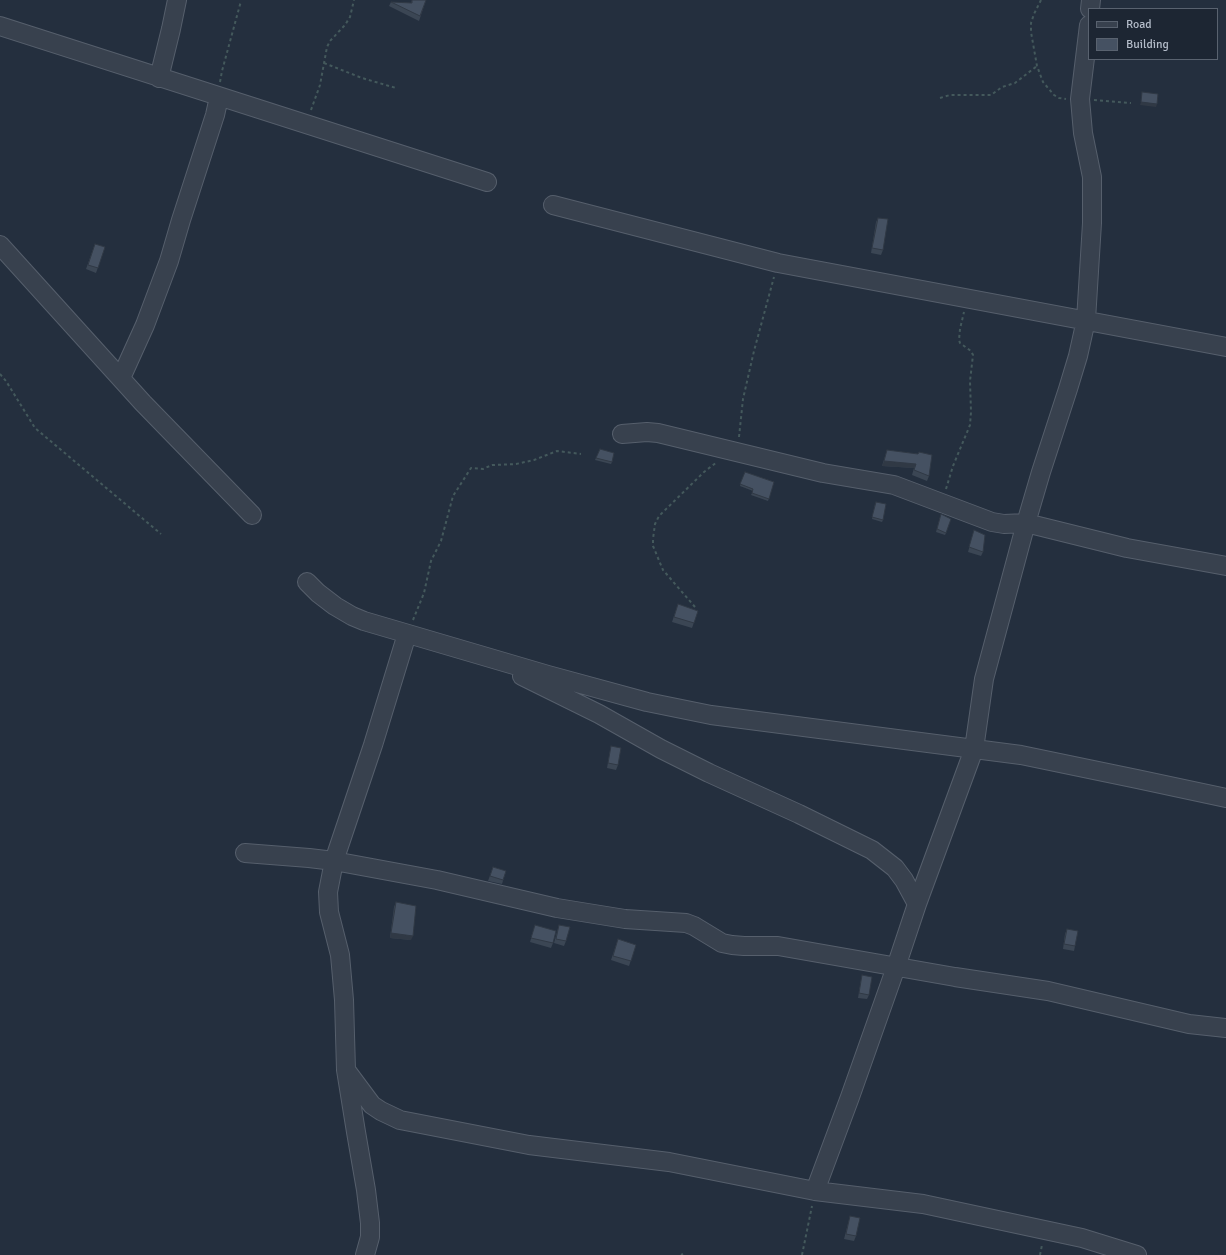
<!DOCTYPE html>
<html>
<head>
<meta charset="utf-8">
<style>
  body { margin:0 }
  #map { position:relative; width:1226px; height:1255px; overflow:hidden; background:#242f3e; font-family:Signika,sans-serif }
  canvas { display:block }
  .legend { position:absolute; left:1088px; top:8px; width:130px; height:52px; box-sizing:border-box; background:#1d2633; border:1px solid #59626f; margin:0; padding:5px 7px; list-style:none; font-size:12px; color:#b4bcc9 }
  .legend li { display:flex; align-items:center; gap:8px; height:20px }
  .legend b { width:20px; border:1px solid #59626f }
</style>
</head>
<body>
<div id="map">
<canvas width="1226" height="1255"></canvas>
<ul class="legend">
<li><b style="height:5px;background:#38414e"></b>Road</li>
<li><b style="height:11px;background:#455162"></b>Building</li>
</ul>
</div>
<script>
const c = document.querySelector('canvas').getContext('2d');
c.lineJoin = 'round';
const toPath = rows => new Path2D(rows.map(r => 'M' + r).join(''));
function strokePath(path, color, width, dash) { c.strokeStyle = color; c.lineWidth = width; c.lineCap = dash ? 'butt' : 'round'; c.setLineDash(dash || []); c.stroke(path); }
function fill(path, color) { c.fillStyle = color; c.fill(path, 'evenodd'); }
const path = toPath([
  [1041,0,1034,14,1031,23,1031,32,1037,66,1043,82,1054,95,1059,98,1066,99],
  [324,63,362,78,396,88],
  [220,82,222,71,241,1],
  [940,98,950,95,991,95,1002,87,1015,83,1037,66],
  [1094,100,1131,103],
  [311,110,320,85,327,47,330,41,345,25,350,17,354,0],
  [0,374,6,381,35,428,161,534],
  [739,437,743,399,754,351,774,277],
  [946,489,953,466,970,425,971,412,970,381,973,355,971,351,960,343,959,340,960,329,964,312],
  [695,607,663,570,653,546,653,539,655,524,659,516,704,472,717,462],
  [413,620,424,593,431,561,441,541,453,496,471,468,483,469,492,465,516,464,534,460,557,451,581,454],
  [681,1255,683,1254],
  [802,1255,812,1206],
  [1040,1255,1042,1245]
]);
const minor = toPath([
  [1090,9,1091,0],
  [0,26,487,182],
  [159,78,171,29,177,0],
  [553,205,778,263,1226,347],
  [0,245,143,403,252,515],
  [121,378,145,325,169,261,181,220,215,115,219,97],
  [622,434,647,432,658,433,823,473,894,485,992,522,1004,524,1026,523,1127,548,1226,566],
  [307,582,318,593,335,606,352,616,364,621,548,675,647,702,711,715,1021,755,1137,779,1226,798],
  [522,676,599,714,661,749,709,773,799,814,872,850,895,868,904,880,917,904],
  [245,853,309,858,334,861,437,880,557,908,625,919,686,923,694,926,722,943,732,945,744,946,778,946,955,977,1048,991,1189,1024,1226,1028],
  [346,1070,372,1105,381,1111,400,1120,529,1145,669,1162,815,1191,923,1204,1082,1238,1137,1255],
  [815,1191,850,1097,896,967,917,904,974,749,984,679,1026,523,1041,472,1068,389,1078,356,1086,320,1092,223,1092,177,1083,133,1080,99,1089,25],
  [365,1255,370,1237,370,1223,366,1190,356,1132,346,1070,344,1000,340,955,329,912,328,892,334,861,373,745,407,634]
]);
const wall = toPath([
  [412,0,426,0,419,21,389,6,391,2,411,3],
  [878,218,883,250,881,255,871,253,876,222],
  [95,244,105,247,96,273,86,269],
  [600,449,612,462,611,464,595,460],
  [887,450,918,454,929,476,927,481,912,475,914,468,882,466],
  [745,472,774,482,768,501,751,495,753,491,740,486],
  [875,504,883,520,882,522,872,519],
  [941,514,946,533,945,535,936,532],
  [974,530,983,552,981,556,968,552],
  [678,604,698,611,692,628,672,622],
  [611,746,618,765,616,770,607,768,610,751],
  [493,867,506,871,502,884,488,881],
  [396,902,411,940,390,938,394,907],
  [535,925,553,943,551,948,530,942],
  [559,925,566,941,564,946,554,943],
  [1067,929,1075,946,1074,951,1063,949,1065,934],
  [618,939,636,945,629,966,611,960],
  [862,975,869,995,867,999,858,998,861,980],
  [850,1216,856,1236,854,1241,844,1239]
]);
const shadedWall = toPath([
  [1141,102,1157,104,1156,107,1140,105],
  [884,461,916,464,914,468,882,466],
  [391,933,413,936,411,940,390,938]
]);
const building = toPath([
  [412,0,426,0,420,16,391,2,412,3,412,0],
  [1142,92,1158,94,1157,104,1141,102,1142,92],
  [878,218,888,219,883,250,872,248,878,218],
  [95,244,105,247,98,268,88,265,95,244],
  [600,449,614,453,612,462,596,458,600,449],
  [887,450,918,454,919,452,932,455,929,476,914,470,916,464,884,461,887,450],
  [745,472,774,482,769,499,752,493,753,489,740,484,745,472],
  [876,502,886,504,883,520,872,517,876,502],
  [941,514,951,519,946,533,937,529,941,514],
  [974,530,985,535,983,552,969,547,974,530],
  [678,604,698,611,694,623,674,617,678,604],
  [611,746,621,748,618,765,608,763,611,746],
  [493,867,506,871,503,880,490,876,493,867],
  [396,902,416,906,413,936,391,933,396,902],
  [535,925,556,931,553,943,531,938,535,925],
  [559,925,570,927,566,941,556,939,559,925],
  [1067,929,1078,931,1075,946,1064,944,1067,929],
  [618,939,636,945,631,961,613,956,618,939],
  [862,975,872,977,869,995,859,993,862,975],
  [850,1216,860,1218,856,1236,846,1234,850,1216]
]);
strokePath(minor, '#565f6c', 20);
strokePath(path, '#44595c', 2, [3, 3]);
strokePath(minor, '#38414e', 18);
fill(wall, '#3b4654');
fill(shadedWall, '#303945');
fill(building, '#455162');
strokePath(building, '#303945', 1);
</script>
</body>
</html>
